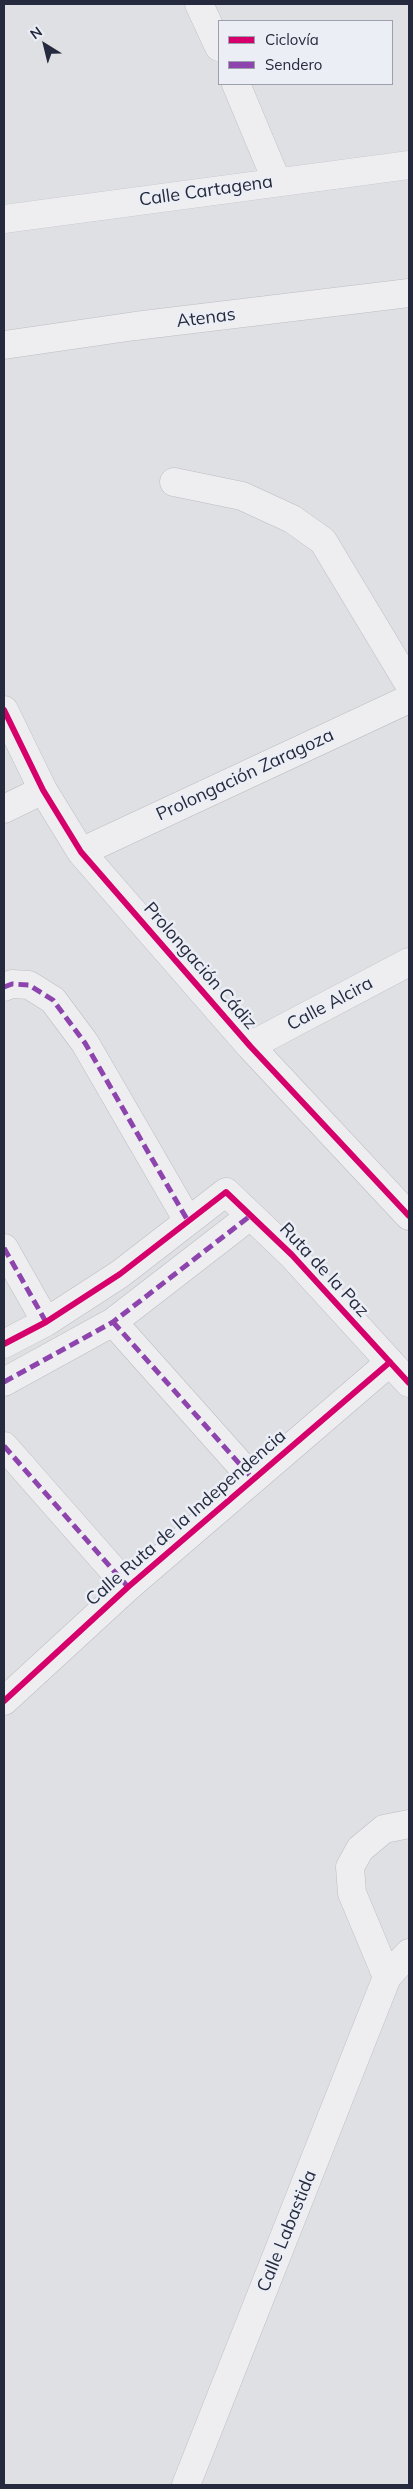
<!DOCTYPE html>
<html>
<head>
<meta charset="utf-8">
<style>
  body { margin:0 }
  #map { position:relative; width:413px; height:2489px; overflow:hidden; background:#dfe0e4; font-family:Mulish,sans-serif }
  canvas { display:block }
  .frame { position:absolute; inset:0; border:5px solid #252a3e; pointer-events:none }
  .legend { position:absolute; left:218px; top:20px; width:175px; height:65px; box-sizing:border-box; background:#ebeef5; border:1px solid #9ca0ac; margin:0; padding:6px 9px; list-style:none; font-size:15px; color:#252a3e }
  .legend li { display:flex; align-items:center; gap:10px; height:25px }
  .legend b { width:25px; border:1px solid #9ca0ac }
  .north { position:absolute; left:20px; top:20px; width:50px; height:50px; -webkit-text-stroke:4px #ebeef5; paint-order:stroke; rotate:324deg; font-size:14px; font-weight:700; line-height:20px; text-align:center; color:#252a3e }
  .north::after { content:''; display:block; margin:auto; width:18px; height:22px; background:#252a3e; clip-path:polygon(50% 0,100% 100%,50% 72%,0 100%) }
</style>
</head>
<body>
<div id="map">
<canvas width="413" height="2489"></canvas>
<div class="frame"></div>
<ul class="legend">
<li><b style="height:6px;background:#d6006c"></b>Ciclovía</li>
<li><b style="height:6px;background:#8e44ad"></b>Sendero</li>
</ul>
<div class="north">N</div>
</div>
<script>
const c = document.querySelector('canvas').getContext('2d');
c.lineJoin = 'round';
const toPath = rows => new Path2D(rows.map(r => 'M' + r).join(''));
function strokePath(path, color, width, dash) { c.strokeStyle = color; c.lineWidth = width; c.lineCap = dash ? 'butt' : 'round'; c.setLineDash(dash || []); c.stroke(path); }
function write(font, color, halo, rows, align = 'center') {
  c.font = font + ' Mulish,sans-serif'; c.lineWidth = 5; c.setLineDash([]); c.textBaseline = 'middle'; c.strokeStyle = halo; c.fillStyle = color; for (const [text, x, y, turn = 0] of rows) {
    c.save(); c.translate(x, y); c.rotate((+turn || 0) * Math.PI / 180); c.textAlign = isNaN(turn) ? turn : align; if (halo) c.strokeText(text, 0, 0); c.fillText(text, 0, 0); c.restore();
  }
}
const minor = toPath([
  [199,4,219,47],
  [236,84,277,182],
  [4,219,409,165],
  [4,345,135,326,409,293],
  [174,482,242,496,292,519,323,541,409,684],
  [4,710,43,790,81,852,250,1046,409,1216],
  [4,809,43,790],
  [81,852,409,699],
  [4,987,12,984,29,985,53,1000,85,1043,188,1221],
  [250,1046,409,962],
  [4,1248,46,1322],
  [113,1322,253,1479],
  [4,1344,46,1322,120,1274,226,1192,292,1255,409,1383],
  [4,1382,113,1322,250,1216],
  [4,1446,128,1587],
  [4,1701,128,1587,390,1362],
  [387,1977,409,1953],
  [186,2485,387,1977,352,1893,350,1867,360,1849,384,1829,409,1824]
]);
const quiet = toPath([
  [4,987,12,984,29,985,53,1000,85,1043,188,1221],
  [4,1248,46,1322],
  [113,1322,253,1479],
  [4,1382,113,1322,250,1216],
  [4,1446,128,1587]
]);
const cycleway = toPath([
  [4,710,43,790,81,852,250,1046,409,1216],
  [4,1344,46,1322,120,1274,226,1192,292,1255,409,1383],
  [4,1701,128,1587,390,1362]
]);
const streetNames = [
  ["Calle Cartagena",206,191,-8],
  ["Atenas",206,318,-7],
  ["Prolongación Zaragoza",245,775,-25],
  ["Prolongación Cádiz",200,966,49],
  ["Calle Alcira",330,1004,-28],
  ["Ruta de la Paz",324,1270,47],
  ["Calle Ruta de la Independencia",186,1518,-41],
  ["Calle Labastida",287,2231,-68]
];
strokePath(minor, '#bcbdc2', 29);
strokePath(minor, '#eeeef1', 28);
strokePath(quiet, '#8e44ad', 5, [10, 5]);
strokePath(cycleway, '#d6006c', 6);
write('18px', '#252a3e', '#ebeef5', streetNames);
</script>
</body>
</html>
